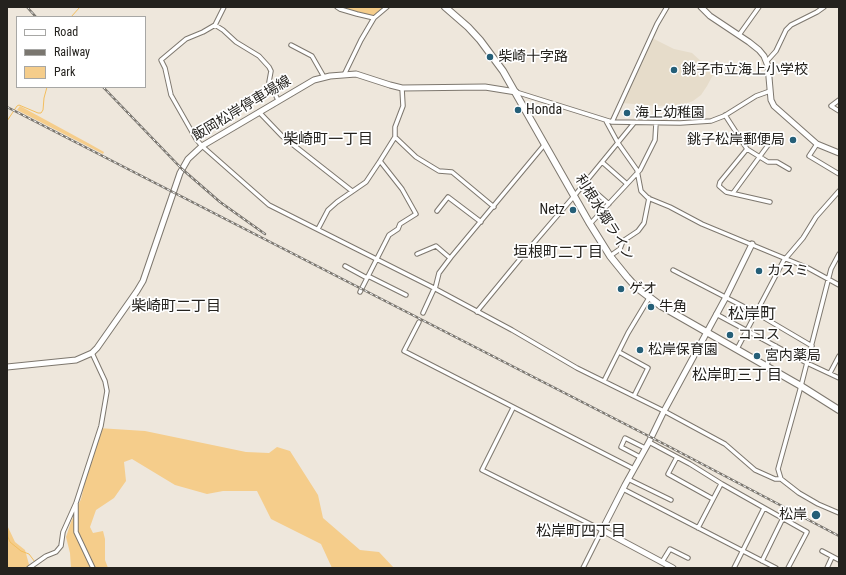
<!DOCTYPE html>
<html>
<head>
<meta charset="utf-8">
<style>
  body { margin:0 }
  #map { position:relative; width:846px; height:575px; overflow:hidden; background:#eee7dc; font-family:"Roboto Condensed",sans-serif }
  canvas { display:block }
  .frame { position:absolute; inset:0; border:8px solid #24221e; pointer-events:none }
  .legend { position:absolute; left:16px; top:16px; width:130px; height:72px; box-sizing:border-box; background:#fff; border:1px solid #a7a7a5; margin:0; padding:5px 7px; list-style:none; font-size:12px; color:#24221e }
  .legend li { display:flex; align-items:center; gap:8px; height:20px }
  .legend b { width:20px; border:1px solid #a7a7a5 }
</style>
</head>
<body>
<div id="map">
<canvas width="846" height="575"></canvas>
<div class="frame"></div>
<ul class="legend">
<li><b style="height:5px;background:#fff"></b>Road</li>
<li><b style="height:5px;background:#7a766f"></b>Railway</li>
<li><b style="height:11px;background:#f5cd8b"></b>Park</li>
</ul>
</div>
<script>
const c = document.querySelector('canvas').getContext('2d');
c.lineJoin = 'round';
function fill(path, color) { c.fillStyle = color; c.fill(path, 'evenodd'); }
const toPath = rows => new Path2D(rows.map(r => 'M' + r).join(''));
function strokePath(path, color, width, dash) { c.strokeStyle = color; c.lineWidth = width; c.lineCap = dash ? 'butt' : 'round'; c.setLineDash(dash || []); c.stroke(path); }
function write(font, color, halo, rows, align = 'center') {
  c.font = font + ' "Roboto Condensed","Noto Sans JP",sans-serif'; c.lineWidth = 3.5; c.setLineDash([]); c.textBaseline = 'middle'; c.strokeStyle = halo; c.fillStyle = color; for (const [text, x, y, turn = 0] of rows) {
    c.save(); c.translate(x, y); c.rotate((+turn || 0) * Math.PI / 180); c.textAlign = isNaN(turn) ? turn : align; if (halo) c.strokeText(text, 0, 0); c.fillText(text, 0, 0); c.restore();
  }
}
const built = toPath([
  [652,38,674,49,692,53,714,73,707,86,701,95,693,101,682,105,656,106,622,103]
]);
const green = toPath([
  [343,7,383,7,374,16,346,9],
  [20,106,88,143,104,152,103,154,17,110],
  [98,428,145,431,246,452,269,453,277,447,290,451,318,495,323,518,360,550,379,552,394,568,332,568,321,544,271,519,257,491,223,491,207,494,175,485,132,459,124,462,126,481,114,498,96,510,90,527,93,533,103,531,105,539,105,560,108,568,71,568,70,553,66,537,71,522,81,499],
  [7,525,15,542,25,550,30,568,7,568]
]);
const stream = toPath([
  [71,17,80,7],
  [7,121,17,106,19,105,38,113,41,113,43,110,44,98,47,87],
  [7,518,8,537,10,542,21,551,29,554,35,562]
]);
const street = toPath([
  [337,7,340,9,357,14,374,18],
  [215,25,224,7],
  [739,35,759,7],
  [291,45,312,56,324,77],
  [767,61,776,51,786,30,791,25,817,12,824,7],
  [344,75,361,40,374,18,387,7],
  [516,92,612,122,680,123,711,121,724,116,756,96,770,91],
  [278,100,269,82,271,71,269,67,259,56,236,42,223,30,215,25,203,32,186,39,161,60,165,68,171,95,196,139,202,146,269,205,430,286,512,330,577,368,664,411,725,444,755,470,775,479,781,479,799,493,818,504,839,513],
  [839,100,831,106,839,111],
  [259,112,282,136,352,191],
  [725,115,747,149,768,162,777,162,789,169],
  [606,121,618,143,637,170,641,191,648,198,670,207,702,224,808,268,839,285],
  [612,122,657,24,667,7],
  [395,137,416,157,439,171,452,172,494,207],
  [817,144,809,156,839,174],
  [747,149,720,182,719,186,726,192,770,202],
  [602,162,627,184],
  [585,183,609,204],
  [733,193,774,137],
  [437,211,448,197,481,222],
  [590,224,640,170,655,140,656,123],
  [318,229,328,210,337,202,366,182,380,161,395,137,395,127,403,106,402,88],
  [417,254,436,246,450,258],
  [610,256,620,249,623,241,638,231,644,223,649,198],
  [786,258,803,238,816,217,839,191],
  [345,266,367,278],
  [673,270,756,313,812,346],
  [368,276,406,295],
  [435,289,439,273,451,257,545,144],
  [360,292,389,235,398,229,400,224,416,214,402,189,380,161],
  [477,312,479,309,521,258,575,195,634,123],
  [423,313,434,289],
  [716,314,807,363,839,378],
  [419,322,404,351,634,469],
  [737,349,785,258],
  [619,352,648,368,634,396],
  [766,366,776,346],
  [830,373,839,356],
  [604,381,628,333,649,298],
  [513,408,482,470,602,530,583,568],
  [649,442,690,464,722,484,807,532,788,568],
  [640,457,621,447,625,438,645,448],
  [677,457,668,474,713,499],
  [628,479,671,500],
  [781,479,778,469,801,386,831,269,839,254],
  [623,489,776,568],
  [76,504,76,532,93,568],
  [698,528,721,484],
  [822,551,839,560],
  [762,561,783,518],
  [662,562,670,549,688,558],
  [29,568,46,556,56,552,61,546,63,532,76,503,101,426,107,391,105,381,92,353],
  [734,568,764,508],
  [827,568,832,557]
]);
const secondary = toPath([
  [701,7,710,16,749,42,759,50,764,56,768,66,771,100,774,106,817,144,839,153],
  [7,367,76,360,92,353,97,348,137,291,143,281,180,173,188,159,202,146,314,80,330,76,356,74,390,85,402,88,485,87,516,92],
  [673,568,602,530,625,485,649,442,664,411,726,297,752,244]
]);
const highway = toPath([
  [445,7,468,27,480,40,503,71,590,224,610,256,627,277,636,287,661,306,801,386,839,410]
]);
const rail = toPath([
  [27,7,36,17],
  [103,87,182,169,220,202,265,234],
  [7,107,666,445,839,536]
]);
const markers = [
  [490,57,4,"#255f78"],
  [674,70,4,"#255f78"],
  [518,110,4,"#255f78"],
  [627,113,4,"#255f78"],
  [793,140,4,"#255f78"],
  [573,210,4,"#255f78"],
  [759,271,4,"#255f78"],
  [621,289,4,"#255f78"],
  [651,307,4,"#255f78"],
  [730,335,4,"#255f78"],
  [640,350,4,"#255f78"],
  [757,356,4,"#255f78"],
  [816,515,5,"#255f78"]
];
const poiNames = [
  ["柴崎十字路",498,57],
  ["銚子市立海上小学校",682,70],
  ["Honda",526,110],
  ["海上幼稚園",635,113],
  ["銚子松岸郵便局",785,140,"right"],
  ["Netz",565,210,"right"],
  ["カスミ",767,271],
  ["ゲオ",629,289],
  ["牛角",659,307],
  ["ココス",738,335],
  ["松岸保育園",648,350],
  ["宮内薬局",765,356],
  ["松岸",807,515,"right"]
];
const streetNames = [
  ["飯岡松岸停車場線",242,109,-31],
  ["利根水郷ライン",604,218,58]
];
const neighbourhoodNames = [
  ["柴崎町一丁目",328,140],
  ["垣根町二丁目",558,253],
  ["柴崎町二丁目",176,307],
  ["松岸町三丁目",737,376],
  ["松岸町四丁目",581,532]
];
const quarterNames = [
  ["松岸町",752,315]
];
fill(built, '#e6dcca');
fill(green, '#f5cd8b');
strokePath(stream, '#f3be5e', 1);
strokePath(street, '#7d776e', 5.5);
strokePath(secondary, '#7d776e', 7);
strokePath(highway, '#7d776e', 8);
strokePath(street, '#fff', 3.5);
strokePath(secondary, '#fff', 5);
strokePath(highway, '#fff', 6);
strokePath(rail, '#7a766f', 2.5);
strokePath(rail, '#fff', 1, [3]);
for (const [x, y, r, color] of markers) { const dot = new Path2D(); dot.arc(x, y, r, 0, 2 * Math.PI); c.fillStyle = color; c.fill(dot); strokePath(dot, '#fff', 1.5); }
write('14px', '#24221e', '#fff', poiNames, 'left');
write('14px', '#24221e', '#fff', streetNames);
write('15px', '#24221e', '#fff', neighbourhoodNames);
write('16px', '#24221e', '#fff', quarterNames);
</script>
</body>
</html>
